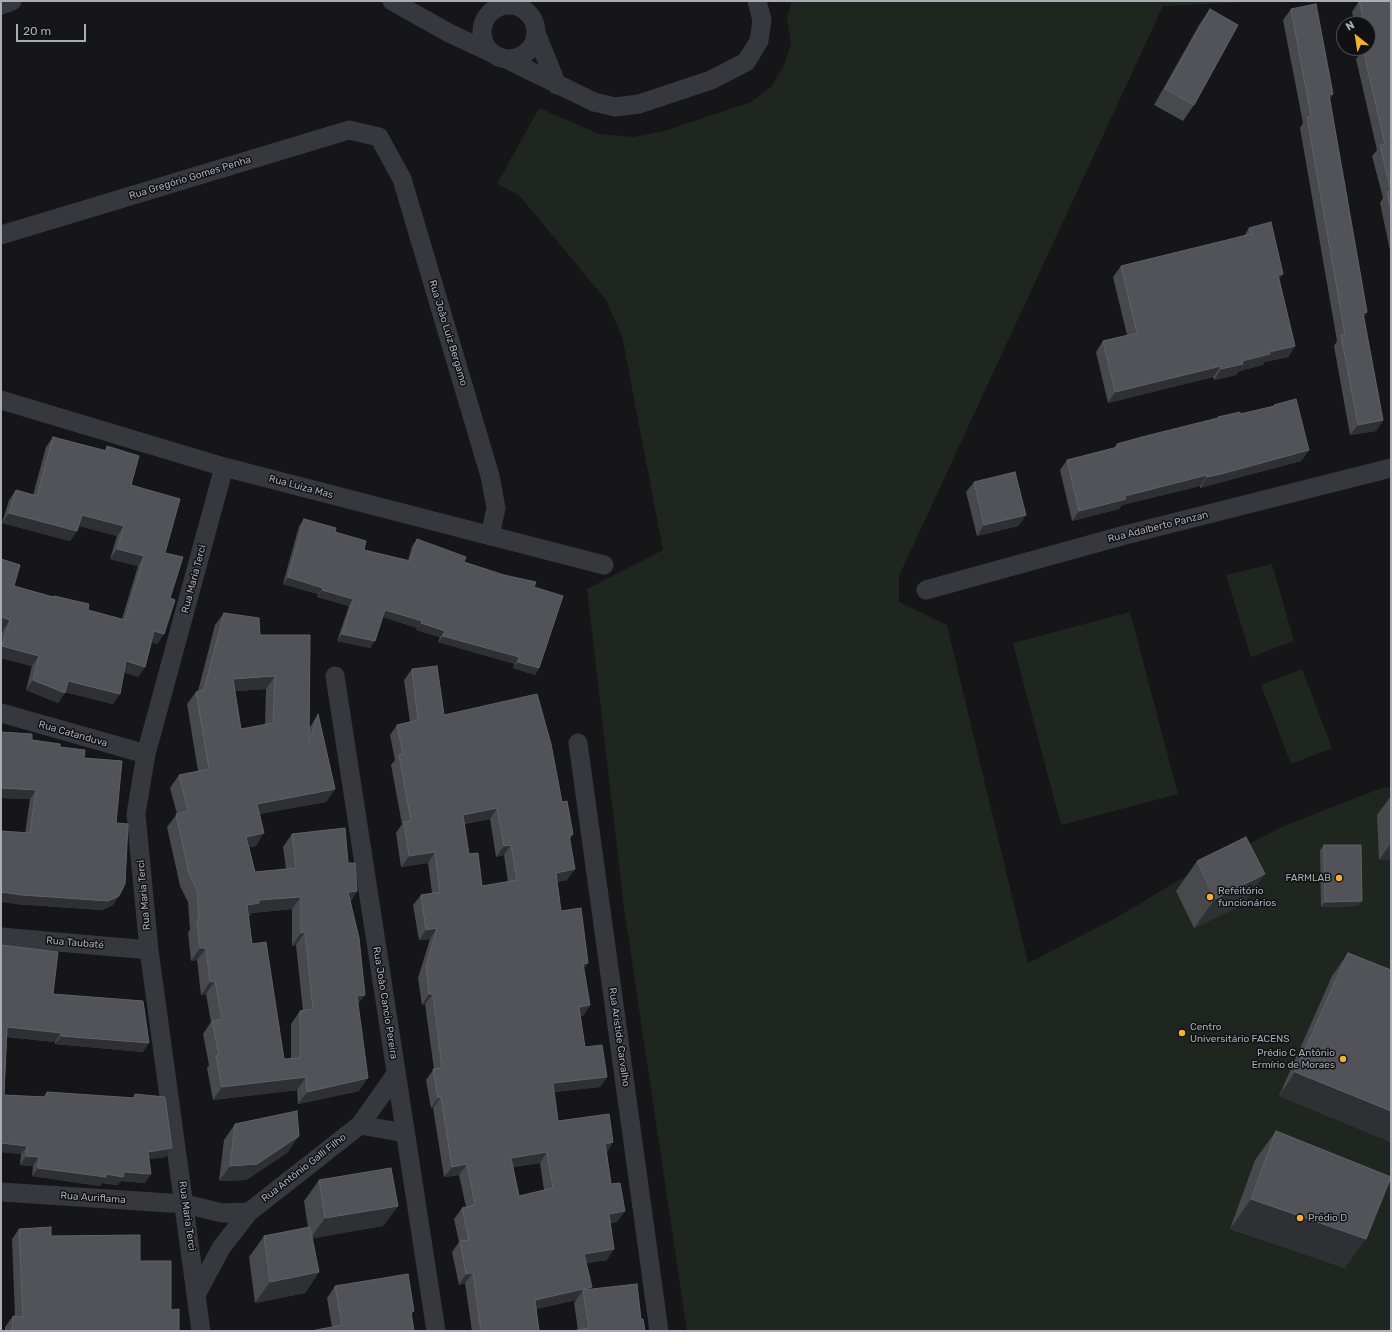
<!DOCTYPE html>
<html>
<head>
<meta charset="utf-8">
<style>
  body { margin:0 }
  #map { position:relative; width:1392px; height:1332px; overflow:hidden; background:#161618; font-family:Rubik,sans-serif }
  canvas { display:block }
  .frame { position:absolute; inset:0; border:2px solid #a8adb8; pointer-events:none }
  .north { position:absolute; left:1336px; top:16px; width:40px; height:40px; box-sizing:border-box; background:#111113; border:1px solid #4d4f55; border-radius:50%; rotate:330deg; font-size:11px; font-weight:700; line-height:16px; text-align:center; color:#a8adb8 }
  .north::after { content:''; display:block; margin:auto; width:14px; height:18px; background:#f2b134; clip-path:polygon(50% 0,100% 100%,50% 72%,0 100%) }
  .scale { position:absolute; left:16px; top:24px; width:70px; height:18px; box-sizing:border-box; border:2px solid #a8adb8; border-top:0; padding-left:5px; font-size:12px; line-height:14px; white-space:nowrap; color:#a8adb8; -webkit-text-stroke:3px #111113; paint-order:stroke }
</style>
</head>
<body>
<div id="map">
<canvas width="1392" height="1332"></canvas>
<div class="frame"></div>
<div class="north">N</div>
<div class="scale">20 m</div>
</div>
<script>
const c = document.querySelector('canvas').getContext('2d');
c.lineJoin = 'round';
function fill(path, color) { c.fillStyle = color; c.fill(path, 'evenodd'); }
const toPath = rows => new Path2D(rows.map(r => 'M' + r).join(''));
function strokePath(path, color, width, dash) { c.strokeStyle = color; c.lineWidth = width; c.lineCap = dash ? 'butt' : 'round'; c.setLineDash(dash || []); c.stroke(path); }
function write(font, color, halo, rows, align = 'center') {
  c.font = font + ' Rubik,sans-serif'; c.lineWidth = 3; c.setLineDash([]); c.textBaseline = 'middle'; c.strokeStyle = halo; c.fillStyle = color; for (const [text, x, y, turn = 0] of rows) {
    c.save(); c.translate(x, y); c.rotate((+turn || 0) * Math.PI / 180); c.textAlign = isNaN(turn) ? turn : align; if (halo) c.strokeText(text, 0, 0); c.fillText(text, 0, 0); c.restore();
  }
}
const green = toPath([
  [792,1,1274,1,1163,6,899,576,899,602,947,625,1028,963,1116,918,1187,875,1284,826,1384,787,1391,788,1391,1331,687,1331,624,908,587,589,663,550,622,336,606,300,519,195,497,184,539,108,599,134,633,137,664,131,751,102,771,87,784,65,791,44,787,18],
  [1272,564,1294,641,1251,657,1226,575],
  [1130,612,1178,794,1061,825,1013,643],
  [1302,669,1332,748,1291,764,1261,685]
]);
const minor = toPath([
  [392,1,449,33,494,54],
  [1,5,12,1],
  '482 32a27 27 0 1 1 54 0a27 27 0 1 1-54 0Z',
  [536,33,557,85],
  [506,59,594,102,615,107,639,104,711,80,746,62,759,41,762,20,757,1],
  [1,235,349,130,379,137,402,179,490,476,496,508,490,536],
  [1,400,224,467,604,565],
  [926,590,1125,535,1391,468],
  [335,676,436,1331],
  [1,713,146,754],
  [578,743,659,1331],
  [1,937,149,950],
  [360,1125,405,1133],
  [1,1192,185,1204,222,1213,249,1212,360,1125,396,1074],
  [197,1293,221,1248,249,1212],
  [201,1331,149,950,136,814,146,754,224,467]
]);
const wall = toPath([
  [1359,1,1391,1,1391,255,1380,203,1383,198,1372,156,1377,150,1356,59,1362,51,1361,48,1368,48,1368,24,1355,24,1352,12],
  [1210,9,1194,105,1183,121,1154,105,1199,25],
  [1291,9,1333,94,1330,99,1367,312,1364,317,1383,420,1376,431,1350,435,1334,346,1337,341,1300,128,1303,123,1283,20],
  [1249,228,1279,279,1295,346,1288,357,1264,362,1263,365,1239,371,1236,375,1214,380,1213,377,1108,403,1096,352,1103,341,1127,335,1113,277,1121,266,1244,236],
  [1274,405,1309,450,1301,461,1214,484,1200,488,1200,486,1122,505,1119,509,1072,521,1060,470,1067,460,1114,448,1117,444,1217,419,1218,417,1240,414,1273,406],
  [53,437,105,450,107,446,131,485,165,553,170,598,164,634,157,644,152,642,145,667,138,677,124,672,113,704,65,692,58,703,26,690,32,666,1,658,1,636,3,630,1,629,1,559,14,586,53,597,54,596,88,610,122,619,138,566,110,559,117,536,79,526,77,531,70,541,2,523,9,500,16,490,33,495,46,447],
  [974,482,1026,515,1018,526,977,536,966,492],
  [304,519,335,532,364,550,408,560,412,546,417,539,464,562,534,587,539,668,535,675,513,668,515,664,438,642,440,637,416,630,417,628,383,617,370,648,337,641,349,606,317,597,318,594,283,584,299,526],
  [224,613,260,635,310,727,318,714,335,789,326,802,259,814,256,846,249,847,255,872,286,869,283,847,292,834,348,863,357,891,351,901,358,1005,359,1091,298,1104,297,1090,213,1100,207,1068,209,1065,203,1034,211,1022,206,994,201,995,197,960,191,961,188,932,190,930,188,902,180,886,167,827,177,814,170,788,179,775,198,771,187,704,196,692,198,691,215,625],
  [266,689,265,725,241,729,235,691],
  [292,909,292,946,296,945,303,1011,300,1011,291,1024,291,1059,284,1059,252,944,248,916,250,916,252,913],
  [412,669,444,715,562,802,573,834,570,839,567,880,557,882,561,911,584,969,590,1005,583,1016,580,1016,585,1047,607,1077,600,1087,554,1092,558,1121,613,1142,607,1152,611,1184,625,1211,617,1222,610,1223,607,1260,586,1263,591,1290,641,1319,578,1330,574,1303,576,1300,536,1309,539,1331,472,1331,465,1283,459,1285,452,1252,459,1242,454,1219,462,1208,466,1207,459,1175,444,1177,433,1108,431,1108,426,1080,434,1069,425,1004,422,1005,418,978,430,939,419,940,413,905,421,895,432,893,428,863,401,867,396,833,402,824,391,765,395,760,390,735,397,725,410,722,404,680],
  [490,819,496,857,504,855,508,882,482,886,469,854,464,824],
  [540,1163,544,1190,519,1196,513,1167],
  [1,732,60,747,84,758,116,823,113,905,102,910,15,904,30,799,1,798],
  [1391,796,1391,860,1379,860,1377,815],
  [1324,845,1358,906,1321,907,1320,850],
  [1197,861,1244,904,1194,928,1176,891],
  [1,945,53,994,143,1052,55,1044,55,1042,7,1037,4,1095,43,1097,47,1092,133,1098,135,1094,166,1157,149,1159,145,1183,121,1181,117,1185,102,1183,100,1186,32,1176,33,1166,20,1165,21,1154,1,1152],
  [1348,953,1391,970,1391,1142,1279,1096,1332,976],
  [235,1124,288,1152,246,1180,219,1181,224,1140],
  [1276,1131,1345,1268,1230,1229,1255,1160],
  [319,1180,398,1206,383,1226,312,1238,319,1272,305,1293,255,1303,249,1257,264,1236,308,1227,304,1201],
  [19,1229,51,1236,140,1261,171,1310,179,1331,5,1331,5,1327,13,1316,15,1317,12,1239],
  [335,1286,414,1311,411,1315,332,1327,327,1298]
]);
const shadedWall = toPath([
  [1333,94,1325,105,1329,95],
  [1283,274,1276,284,1278,275],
  [1367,312,1360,323,1363,313],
  [1295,346,1288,357,1264,362,1263,365,1239,371,1236,375,1214,380,1221,369,1242,361,1269,352],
  [1221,366,1213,377,1108,403,1115,392],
  [1383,420,1376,431,1350,435,1358,425],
  [1309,450,1301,461,1200,488,1207,477],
  [1207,475,1200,486,1122,505,1119,509,1072,521,1079,511,1125,496],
  [9,513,77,531,70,541,2,523],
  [82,515,124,526,117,536,75,525],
  [1026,515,1018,526,977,536,984,525],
  [117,549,144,556,138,566,110,559],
  [288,577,323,588,318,594,283,584],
  [322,590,353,599,349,606,317,597],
  [385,610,422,621,417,628,380,616],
  [1,617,10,620,3,630,1,629],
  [421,623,445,631,440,637,416,630],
  [154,631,164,634,157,644,148,641],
  [342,634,375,641,370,648,337,641],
  [443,636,519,657,515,664,438,642],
  [2,646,39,656,32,666,1,658,1,647],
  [126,661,145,667,138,677,119,671],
  [518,662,539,668,535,675,513,668],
  [275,676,266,689,224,692,233,679],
  [33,680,65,693,58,703,26,690],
  [68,681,120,694,113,704,61,691],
  [1,788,36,790,30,799,1,798],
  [335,789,326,802,248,816,257,804],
  [497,808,490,819,456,825,463,815],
  [264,833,256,846,237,850,246,837],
  [1391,843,1391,860,1379,860],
  [511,845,504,855,496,857,504,846],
  [435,852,428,863,401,867,409,856],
  [575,869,567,880,549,883,556,873],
  [1265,874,1244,904,1194,928,1215,899],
  [357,891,348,904,348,892],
  [1,892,119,896,113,905,102,910,15,904,1,902],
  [301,897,292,909,252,913,250,916,238,918,247,905,259,900],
  [1362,901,1358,906,1321,907,1325,902],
  [437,928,430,939,419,940,426,930],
  [305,932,296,945,292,946,301,933],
  [200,948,206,948,197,960,191,961],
  [588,963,581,974,583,964],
  [215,981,206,994,201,995,210,982],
  [429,994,433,994,425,1004,422,1005],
  [365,995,356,1007,357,996],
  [590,1005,583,1016,571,1017,579,1007],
  [7,1027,61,1033,55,1042,1,1036],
  [61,1036,149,1043,143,1052,55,1044],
  [1295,1072,1391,1111,1391,1142,1279,1096],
  [306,1077,297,1090,213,1100,222,1087],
  [607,1077,600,1087,545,1093,553,1083],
  [368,1078,359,1091,298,1104,307,1092],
  [441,1097,433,1108,431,1108,438,1098],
  [299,1136,288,1152,246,1180,219,1181,230,1166],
  [613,1142,606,1153,605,1144],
  [1,1143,27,1146,21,1154,1,1152],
  [172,1148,166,1157,142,1160,148,1152],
  [547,1152,540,1163,504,1168,511,1158],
  [26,1156,39,1157,33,1166,20,1165],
  [467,1164,459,1175,444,1177,452,1167],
  [38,1168,106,1174,124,1172,151,1174,145,1183,121,1181,117,1185,102,1183,100,1186,32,1176],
  [1251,1199,1366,1239,1345,1268,1230,1229],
  [398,1206,383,1226,310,1239,325,1218],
  [625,1211,617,1222,601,1224,609,1214],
  [614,1249,607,1260,577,1264,584,1254],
  [319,1272,305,1293,255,1303,270,1282],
  [473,1273,465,1283,459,1285,466,1274],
  [592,1287,585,1298,583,1290,576,1300,527,1311,535,1300]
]);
const building = toPath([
  [1359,1,1391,1,1391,210,1387,192,1391,191,1380,145,1385,144,1363,49,1371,47,1368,36,1368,24,1365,24,1359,1],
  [1316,4,1333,94,1329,95,1367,312,1363,313,1383,420,1358,425,1341,335,1345,335,1307,117,1311,116,1291,9,1316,4],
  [1210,9,1238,25,1194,105,1165,89,1210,9],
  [1271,222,1283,274,1278,275,1295,346,1269,352,1270,354,1242,361,1243,364,1221,369,1221,366,1115,392,1103,341,1137,333,1121,266,1251,234,1249,228,1271,222],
  [1296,399,1309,450,1221,474,1207,477,1207,475,1125,496,1126,499,1079,511,1067,460,1118,447,1117,444,1142,437,1218,418,1218,417,1240,412,1240,414,1275,406,1274,405,1296,399],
  [53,437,106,451,107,446,139,456,131,485,180,499,165,553,183,557,170,598,175,600,164,634,154,631,145,667,126,661,120,694,68,681,65,693,33,680,39,656,2,646,10,620,1,617,1,559,20,565,14,586,53,597,54,596,89,604,88,610,125,620,144,556,117,549,124,526,82,515,77,531,9,513,16,490,37,496,53,437],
  [1015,472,1026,515,984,525,974,482,1015,472],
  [304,519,336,528,335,532,366,541,364,550,410,561,417,539,466,557,464,562,504,575,536,582,534,587,563,596,539,668,518,662,519,657,443,636,445,631,421,623,422,621,385,610,375,641,342,634,353,599,322,590,323,588,288,577,304,519],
  [224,613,259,618,260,635,310,635,309,743,318,714,335,789,257,804,264,833,246,837,255,872,296,868,292,834,345,828,348,863,355,863,357,891,348,892,359,938,365,995,357,996,368,1078,307,1092,306,1077,222,1087,216,1056,219,1055,212,1021,222,1019,215,981,210,982,206,948,200,948,197,920,199,919,197,890,189,873,176,814,188,811,179,775,209,769,196,692,204,690,224,613],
  [275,676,273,723,241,729,233,679,275,676],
  [301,897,301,933,305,932,313,1009,300,1011,300,1058,284,1059,266,942,252,944,247,905,259,903,259,900,301,897],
  [437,666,444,715,537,694,551,744,562,802,567,801,573,834,569,835,575,869,556,873,561,911,581,908,588,963,583,964,590,1005,579,1007,585,1047,602,1045,607,1077,553,1083,558,1121,609,1114,613,1142,605,1144,611,1184,620,1183,625,1211,609,1214,614,1249,584,1254,592,1287,535,1300,539,1331,481,1331,473,1273,466,1274,460,1241,469,1240,462,1208,475,1205,467,1164,452,1167,441,1097,438,1098,433,1069,442,1068,433,994,429,994,426,967,437,928,426,930,421,895,440,892,435,852,409,856,404,822,411,821,399,755,403,754,397,725,418,720,412,669,437,666],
  [497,808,504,846,511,845,517,880,482,886,478,853,469,854,463,815,497,808],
  [547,1152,553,1188,519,1196,511,1158,547,1152],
  [1,732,32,734,32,740,60,744,60,747,85,750,84,758,122,761,116,823,128,824,125,884,119,896,108,901,22,895,1,892,1,831,30,833,36,790,1,788,1,732],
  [1246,837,1265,874,1215,899,1197,861,1246,837],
  [1324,845,1361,845,1362,901,1325,902,1324,845],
  [1,945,58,952,53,994,143,1001,149,1043,61,1036,61,1033,7,1027,4,1095,46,1097,47,1092,135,1098,135,1094,165,1097,172,1148,148,1152,151,1174,124,1172,123,1177,106,1174,106,1177,38,1168,39,1157,26,1156,27,1146,1,1143,1,945],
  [1348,953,1391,970,1391,1111,1295,1072,1348,953],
  [297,1111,299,1136,257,1164,230,1166,235,1124,297,1111],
  [1276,1131,1391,1177,1366,1239,1251,1199,1276,1131],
  [391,1168,398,1206,325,1218,319,1180,391,1168],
  [51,1227,51,1236,140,1235,140,1261,171,1261,171,1310,179,1309,179,1331,1,1331,12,1331,13,1316,23,1317,19,1229,51,1227],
  [310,1227,319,1272,270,1282,264,1236,310,1227],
  [408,1274,414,1311,411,1312,414,1331,311,1331,342,1325,335,1286,408,1274],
  [637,1284,641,1319,643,1319,645,1331,571,1331,589,1328,583,1290,637,1284]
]);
const markers = [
  [1339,878,4,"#f2b134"],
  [1210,897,4,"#f2b134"],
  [1182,1033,4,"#f2b134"],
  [1343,1059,4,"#f2b134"],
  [1300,1218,4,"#f2b134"]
];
const streetNames = [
  ["Rua Gregório Gomes Penha",190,178,-17],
  ["Rua João Luiz Bergamo",448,333,73],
  ["Rua Luiza Mas",301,487,15],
  ["Rua Adalberto Panzan",1158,527,-14],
  ["Rua Maria Terci",194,579,-75],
  ["Rua Catanduva",73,734,16],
  ["Rua Maria Terci",144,895,-95],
  ["Rua Taubaté",75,943,5],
  ["Rua João Cancio Pereira",385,1003,81],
  ["Rua Aristide Carvalho",619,1037,82],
  ["Rua Antônio Galli Filho",304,1168,-38],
  ["Rua Auriflama",93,1198,4],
  ["Rua Maria Terci",187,1216,82]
];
const poiNames = [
  ["FARMLAB",1331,878,"right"],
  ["Refeitório",1218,891],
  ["funcionários",1218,903],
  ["Centro",1190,1027],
  ["Universitário FACENS",1190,1039],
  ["Prédio C Antônio",1335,1053,"right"],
  ["Ermírio de Moraes",1335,1065,"right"],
  ["Prédio D",1308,1218]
];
fill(green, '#1e261f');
strokePath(minor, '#37383d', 19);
fill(wall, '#47494d');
fill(shadedWall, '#2f3033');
fill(building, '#525359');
strokePath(building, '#5f6168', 1);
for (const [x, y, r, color] of markers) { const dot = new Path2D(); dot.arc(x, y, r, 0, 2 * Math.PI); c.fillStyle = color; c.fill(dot); strokePath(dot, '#111113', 1.5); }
write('10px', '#a8adb8', '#111113', streetNames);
write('10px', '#a8adb8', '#111113', poiNames, 'left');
</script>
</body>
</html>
